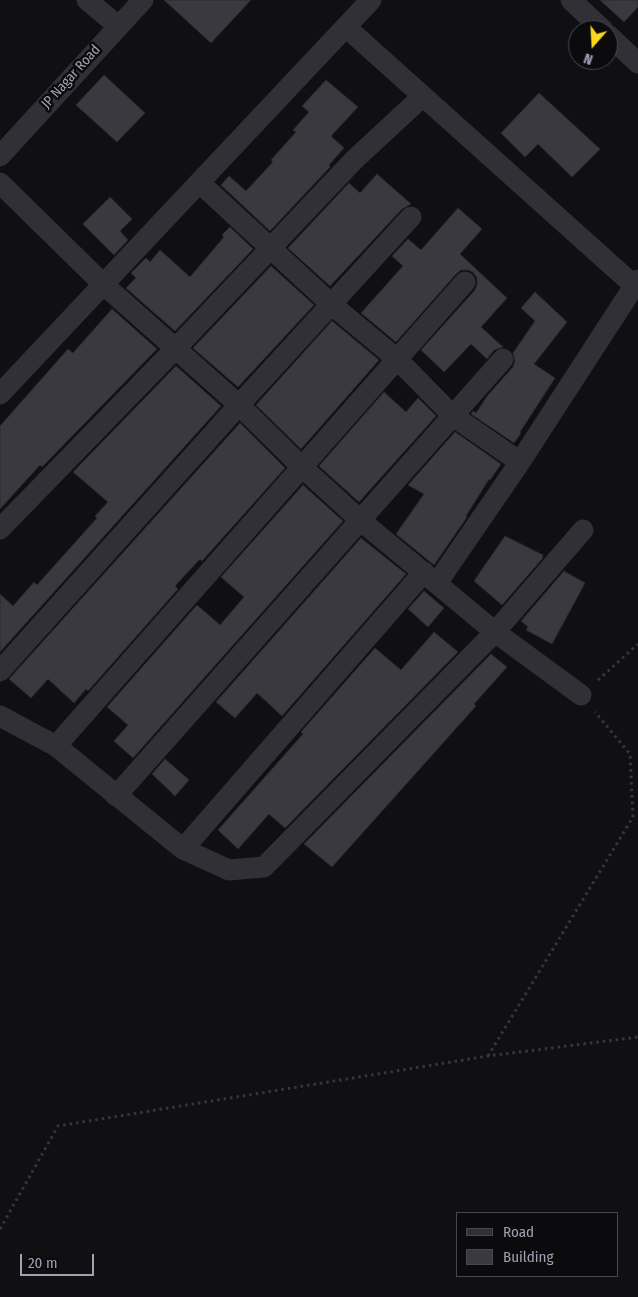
<!DOCTYPE html>
<html>
<head>
<meta charset="utf-8">
<style>
  body { margin:0 }
  #map { position:relative; width:638px; height:1297px; overflow:hidden; background:#100f11; font-family:"Fira Sans Condensed",sans-serif }
  canvas { display:block }
  .legend { position:absolute; left:456px; top:1212px; width:162px; height:65px; box-sizing:border-box; background:#0b0a0c; border:1px solid #46474f; margin:0; padding:6px 9px; list-style:none; font-size:15px; color:#9fa2b3 }
  .legend li { display:flex; align-items:center; gap:10px; height:25px }
  .legend b { width:25px; border:1px solid #46474f }
  .north { position:absolute; left:568px; top:20px; width:50px; height:50px; box-sizing:border-box; background:#0b0a0c; border:1px solid #46474f; border-radius:50%; rotate:199deg; font-size:14px; font-weight:700; line-height:20px; text-align:center; color:#9fa2b3 }
  .north::after { content:''; display:block; margin:auto; width:18px; height:22px; background:#fcd71c; clip-path:polygon(50% 0,100% 100%,50% 72%,0 100%) }
  .scale { position:absolute; left:20px; top:1254px; width:74px; height:22px; box-sizing:border-box; border:2px solid #9fa2b3; border-top:0; padding-left:6px; font-size:15px; line-height:18px; white-space:nowrap; color:#9fa2b3; -webkit-text-stroke:4px #0b0a0c; paint-order:stroke }
</style>
</head>
<body>
<div id="map">
<canvas width="638" height="1297"></canvas>
<ul class="legend">
<li><b style="height:6px;background:#303036"></b>Road</li>
<li><b style="height:14px;background:#39393f"></b>Building</li>
</ul>
<div class="north">N</div>
<div class="scale">20 m</div>
</div>
<script>
const c = document.querySelector('canvas').getContext('2d');
c.lineJoin = 'round';
function fill(path, color) { c.fillStyle = color; c.fill(path, 'evenodd'); }
const toPath = rows => new Path2D(rows.map(r => 'M' + r).join(''));
function strokePath(path, color, width, dash) { c.strokeStyle = color; c.lineWidth = width; c.lineCap = dash ? 'butt' : 'round'; c.setLineDash(dash || []); c.stroke(path); }
function write(font, color, halo, rows, align = 'center') {
  c.font = font + ' "Fira Sans Condensed",sans-serif'; c.lineWidth = 5; c.setLineDash([]); c.textBaseline = 'middle'; c.strokeStyle = halo; c.fillStyle = color; for (const [text, x, y, turn = 0] of rows) {
    c.save(); c.translate(x, y); c.rotate((+turn || 0) * Math.PI / 180); c.textAlign = isNaN(turn) ? turn : align; if (halo) c.strokeText(text, 0, 0); c.fillText(text, 0, 0); c.restore();
  }
}
const building = toPath([
  [164,0,251,0,211,43,164,0],
  [600,0,638,0,638,7,624,22,600,0],
  [104,75,145,113,117,142,76,105,104,75],
  [326,80,358,107,331,136,344,148,329,165,330,167,270,231,221,185,229,176,246,191,273,162,271,160,296,132,293,130,309,112,302,106,326,80],
  [539,93,600,149,572,177,538,144,525,157,501,133,539,93],
  [377,174,411,204,402,209,330,286,288,248,349,183,360,193,377,174],
  [110,197,132,219,120,231,128,240,114,255,83,224,110,197],
  [458,208,482,229,460,254,507,298,481,327,503,347,494,350,487,359,471,344,444,372,421,350,475,290,477,285,477,278,473,272,468,270,461,270,456,274,396,342,361,313,403,266,392,256,408,239,421,250,458,208],
  [230,227,253,249,175,331,126,288,136,278,131,273,146,258,150,262,160,250,190,277,224,237,222,235,230,227],
  [271,266,314,305,238,387,193,348,271,266],
  [535,292,567,322,534,364,555,378,520,432,521,433,514,443,471,414,473,411,476,413,488,395,513,367,515,361,513,353,535,321,521,308,535,292],
  [112,309,157,349,42,467,40,465,0,509,0,426,68,349,73,353,112,309],
  [332,321,379,360,301,449,256,405,332,321],
  [176,366,221,406,0,652,0,594,13,606,34,582,37,585,97,518,95,516,108,502,73,472,176,366],
  [384,392,406,412,418,398,436,416,359,502,319,466,384,392],
  [240,423,285,468,202,561,200,559,175,586,178,589,88,691,86,689,74,703,48,679,31,698,9,679,240,423],
  [455,432,501,464,490,480,489,479,466,516,467,517,434,565,396,534,424,494,408,485,455,432],
  [303,485,343,521,133,758,114,741,128,725,107,707,197,605,220,625,244,597,221,577,303,485],
  [505,536,543,555,542,559,502,605,474,581,505,536],
  [361,538,406,574,282,716,257,693,235,718,216,702,361,538],
  [564,571,585,583,552,644,526,630,528,627,521,621,564,571],
  [424,591,444,608,428,627,408,609,424,591],
  [434,632,458,652,285,828,269,814,238,849,218,830,303,734,301,732,375,648,401,670,434,632],
  [491,654,507,667,474,704,476,706,332,867,304,844,491,654],
  [165,759,189,780,175,796,152,774,165,759]
]);
const path = toPath([
  [598,680,638,644],
  [488,1056,633,817,630,754,595,712],
  [0,1229,58,1126,488,1056,638,1037]
]);
const street = toPath([
  [87,0,118,26],
  [571,0,603,30],
  [347,28,638,289],
  [608,35,638,63],
  [0,156,143,0],
  [0,183,103,284,239,405,302,467,360,520,495,632,581,695],
  [200,183,331,304,397,359,453,416,520,462],
  [0,394,371,0],
  [0,529,176,348,354,160,423,96],
  [437,583,520,462,638,280],
  [0,671,239,405,411,217],
  [0,716,56,746,183,849,229,870,264,867,495,632,583,530],
  [56,746,465,282],
  [116,796,503,359],
  [183,849,424,572]
]);
const streetNames = [
  ["JP Nagar Road",71,77,-48]
];
fill(building, '#39393f');
strokePath(building, '#2a292d', 1);
strokePath(path, '#36373d', 3, [2.5, 4]);
strokePath(street, '#303036', 21);
write('14px', '#9fa2b3', '#0b0a0c', streetNames);
</script>
</body>
</html>
